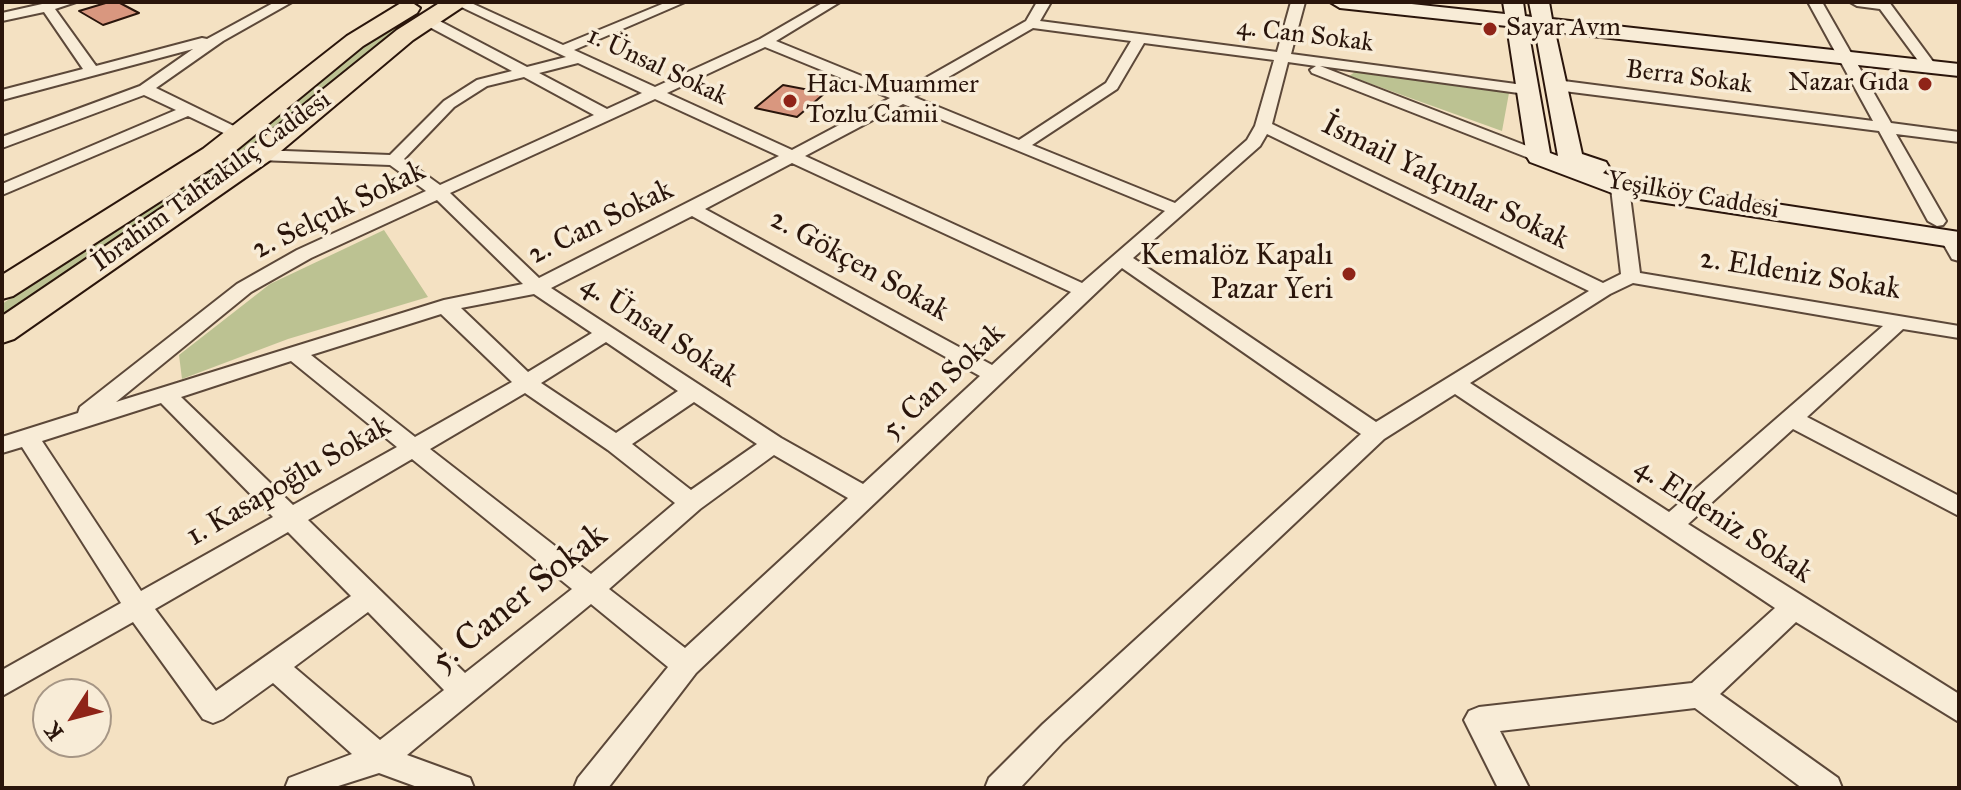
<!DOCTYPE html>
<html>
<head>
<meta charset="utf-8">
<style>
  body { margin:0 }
  #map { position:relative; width:1961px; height:790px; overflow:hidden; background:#f4e1c2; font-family:"IM FELL Great Primer",serif }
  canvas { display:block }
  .frame { position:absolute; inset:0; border:4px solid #2a150b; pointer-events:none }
  .north { position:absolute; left:32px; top:678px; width:80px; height:80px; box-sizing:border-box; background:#f8ecd7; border:2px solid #a69685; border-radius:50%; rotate:234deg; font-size:22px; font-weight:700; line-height:32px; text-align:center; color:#2a150b }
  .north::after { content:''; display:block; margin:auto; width:28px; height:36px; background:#8f2418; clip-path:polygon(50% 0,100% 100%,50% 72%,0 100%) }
</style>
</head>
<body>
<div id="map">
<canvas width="1961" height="790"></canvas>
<div class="frame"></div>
<div class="north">K</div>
</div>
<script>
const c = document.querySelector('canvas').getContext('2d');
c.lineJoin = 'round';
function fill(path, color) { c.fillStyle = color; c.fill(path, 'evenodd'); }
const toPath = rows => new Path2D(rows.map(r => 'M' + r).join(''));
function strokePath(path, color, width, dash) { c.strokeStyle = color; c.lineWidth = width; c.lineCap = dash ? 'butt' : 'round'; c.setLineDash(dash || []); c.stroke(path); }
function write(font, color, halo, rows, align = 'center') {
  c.font = font + ' "IM FELL Great Primer",serif'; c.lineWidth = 7; c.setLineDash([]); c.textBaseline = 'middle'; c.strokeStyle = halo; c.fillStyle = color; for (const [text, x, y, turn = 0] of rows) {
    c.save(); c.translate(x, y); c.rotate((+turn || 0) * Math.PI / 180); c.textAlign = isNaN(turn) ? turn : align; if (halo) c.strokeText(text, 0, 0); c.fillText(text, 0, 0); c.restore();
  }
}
const green = toPath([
  [406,18,416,18,248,153,2,316,2,304,225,156,369,42],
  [1355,72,1509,93,1502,131,1349,76],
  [384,230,428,297,288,339,182,379,179,355,270,284]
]);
const building = toPath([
  [109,2,118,2,139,13,103,25,79,11,109,2],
  [783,85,825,93,797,117,755,108,783,85]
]);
const street = toPath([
  [51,2,76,2,55,9,96,66,202,38,207,39,275,2,292,2,223,41,156,88,244,131,244,137,232,137,188,116,2,195,2,184,176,110,144,95,2,148,2,137,140,86,193,49,2,100,2,90,83,69,44,12,2,21,2,13,51,2],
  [451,2,469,2,563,45,667,2,685,2,574,50,655,87,760,39,824,2,840,2,776,41,901,92,1026,21,1037,2,1051,2,1040,21,1277,52,1291,2,1305,2,1291,54,1531,86,1534,89,1526,94,1320,66,1545,153,1547,157,1545,161,1539,162,1312,73,1310,70,1316,66,1288,62,1272,124,1603,283,1621,274,1611,188,1620,183,1629,188,1640,273,1959,326,1959,338,1903,329,1807,417,1959,496,1959,516,1793,429,1688,524,1959,694,1959,722,1796,622,1720,694,1838,778,1842,788,1802,788,1695,708,1500,731,1529,788,1498,788,1464,720,1469,711,1479,707,1692,683,1775,608,1455,394,1384,439,1063,742,1020,788,985,788,989,778,1043,724,1361,434,1122,268,696,673,608,788,574,788,578,778,668,667,591,604,407,755,470,778,474,788,420,788,379,773,332,788,285,788,289,778,352,754,273,683,223,719,213,723,203,719,133,622,2,696,2,670,121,603,22,447,2,453,2,437,78,413,80,407,237,284,297,250,426,191,390,165,259,160,251,155,259,150,390,155,444,101,477,80,512,71,422,23,422,17,432,17,527,67,566,57,451,2],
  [1033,28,1131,41,1106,83,1019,140,914,97,1033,28],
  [1144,43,1274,60,1255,126,1247,140,1175,203,1032,145,1117,89,1144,43],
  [765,47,890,98,792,150,667,93,765,47],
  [578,63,642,93,607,109,539,73,578,63],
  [524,77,594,115,440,185,404,159,454,107,487,86,524,77],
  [655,99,779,156,539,278,450,193,655,99],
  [903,104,1014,149,1165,211,1082,283,805,156,903,104],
  [1267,134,1589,291,1376,422,1133,258,1260,146,1267,134],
  [792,163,1071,292,992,365,705,209,792,163],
  [437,200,523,284,444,300,116,402,251,292,311,258,437,200],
  [692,216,980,376,863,484,781,438,551,288,692,216],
  [1633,283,1883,326,1669,512,1470,383,1610,294,1633,283],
  [534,294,592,333,528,372,461,308,534,294],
  [441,314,512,382,415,437,311,355,441,314],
  [606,342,678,391,616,433,541,383,606,342],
  [291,361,397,447,293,505,181,397,291,361],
  [525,393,608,450,675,503,591,574,430,449,525,393],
  [694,402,757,444,691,490,632,444,694,402],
  [161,403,273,517,141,591,42,441,161,403],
  [774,455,848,498,685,648,609,589,700,509,774,455],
  [412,459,572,589,465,673,308,520,412,459],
  [288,532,351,596,216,691,155,609,288,532],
  [368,612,444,690,380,740,294,667,368,612],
  [1808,2,1822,2,1891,123,1959,132,1959,142,1896,134,1946,221,1943,225,1937,226,1928,221,1879,131,1556,90,1548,85,1556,80,1873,121,1808,2],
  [1850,2,1889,2,1937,67,1935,70,1925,70,1880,9,1857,6,1850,2],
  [1949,232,1959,239,1959,261,1952,259,1940,238,1949,232]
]);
const secondary = toPath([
  [1330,2,1393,2,1505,14,1503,2,1523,2,1525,16,1532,17,1529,2,1549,2,1552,19,1959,64,1959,76,1555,32,1582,154,1606,162,1609,167,1603,173,1625,181,1959,232,1959,248,1620,196,1530,162,1527,157,1507,26,1340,8,1330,2],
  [1528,29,1535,29,1558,156,1550,153,1528,29]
]);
const primary = toPath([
  [411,2,420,8,417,13,363,46,223,161,13,296,2,299,2,275,203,149,347,36,401,3,411,2],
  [441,2,470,2,413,40,269,161,14,339,2,343,2,316,249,149,397,30,441,2]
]);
const markers = [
  [1490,29,8,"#8f2418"],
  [1925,84,8,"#8f2418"],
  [790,101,8,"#8f2418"],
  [1349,274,8,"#8f2418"]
];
const farPoinames = [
  ["Sayar Avm",1506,29],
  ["Nazar Gıda",1909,84,"right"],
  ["Hacı Muammer",806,86],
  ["Tozlu Camii",806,116]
];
const farStreetnames = [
  ["4. Can Sokak",1305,36,7],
  ["1. Ünsal Sokak",657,67,25],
  ["Berra Sokak",1689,78,7],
  ["İbrahim Tahtakılıç Caddesi",212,182,-36],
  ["Yeşilköy Caddesi",1693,196,10]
];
const streetNames = [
  ["İsmail Yalçınlar Sokak",1445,183,26],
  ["2. Selçuk Sokak",339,211,-26],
  ["2. Can Sokak",601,223,-26],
  ["2. Gökçen Sokak",859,266,29],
  ["2. Eldeniz Sokak",1800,275,9],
  ["4. Ünsal Sokak",659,332,33],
  ["5. Can Sokak",944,382,-43],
  ["1. Kasapoğlu Sokak",289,482,-30],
  ["4. Eldeniz Sokak",1723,521,33]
];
const poiNames = [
  ["Kemalöz Kapalı",1333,257],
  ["Pazar Yeri",1333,291]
];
const nearStreetnames = [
  ["5. Caner Sokak",520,599,-39]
];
fill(green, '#bcc292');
fill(building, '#d9977f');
strokePath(building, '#2a150b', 2);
strokePath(street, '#5c4839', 4);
strokePath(secondary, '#2a150b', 4);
strokePath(primary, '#2a150b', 4);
fill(street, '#f8ecd7');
fill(secondary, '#f8ecd7');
fill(primary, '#f4e1c2');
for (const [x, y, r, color] of markers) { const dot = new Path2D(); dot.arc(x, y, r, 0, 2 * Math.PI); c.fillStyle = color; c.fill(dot); strokePath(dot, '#f8ecd7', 3); }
write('26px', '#2a150b', '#f8ecd7', farPoinames, 'left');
write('26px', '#2a150b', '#f8ecd7', farStreetnames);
write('30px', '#2a150b', '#f8ecd7', streetNames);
write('30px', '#2a150b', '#f8ecd7', poiNames, 'right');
write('36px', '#2a150b', '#f8ecd7', nearStreetnames);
</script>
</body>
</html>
